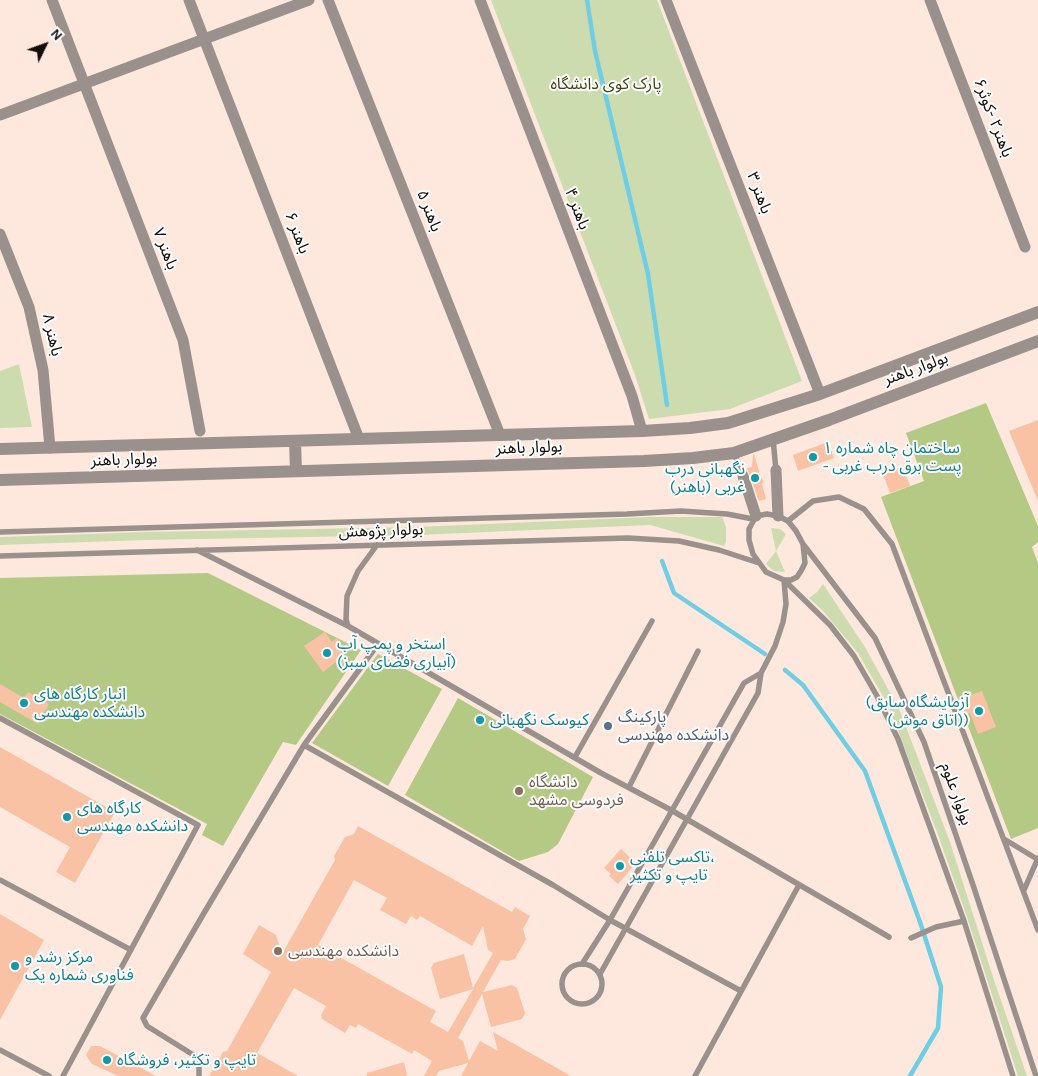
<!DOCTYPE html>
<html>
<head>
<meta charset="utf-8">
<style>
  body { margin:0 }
  #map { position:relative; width:1038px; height:1076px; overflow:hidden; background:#fee8dd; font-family:Karla,sans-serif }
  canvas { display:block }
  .north { position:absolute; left:20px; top:20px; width:50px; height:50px; -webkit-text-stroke:4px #fff; paint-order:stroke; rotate:48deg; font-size:14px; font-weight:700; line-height:20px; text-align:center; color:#140d09 }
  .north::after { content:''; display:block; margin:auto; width:18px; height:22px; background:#140d09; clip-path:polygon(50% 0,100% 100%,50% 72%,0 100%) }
</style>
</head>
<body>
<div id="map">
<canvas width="1038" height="1076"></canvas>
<div class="north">N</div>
</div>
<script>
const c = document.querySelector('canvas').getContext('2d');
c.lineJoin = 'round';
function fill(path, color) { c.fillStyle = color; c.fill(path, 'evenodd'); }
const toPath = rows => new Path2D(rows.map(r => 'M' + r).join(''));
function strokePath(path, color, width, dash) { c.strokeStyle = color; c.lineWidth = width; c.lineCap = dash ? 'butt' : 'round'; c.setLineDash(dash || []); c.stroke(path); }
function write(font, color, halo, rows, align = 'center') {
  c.font = font + ' Karla,"Noto Sans Arabic",sans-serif'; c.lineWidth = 4; c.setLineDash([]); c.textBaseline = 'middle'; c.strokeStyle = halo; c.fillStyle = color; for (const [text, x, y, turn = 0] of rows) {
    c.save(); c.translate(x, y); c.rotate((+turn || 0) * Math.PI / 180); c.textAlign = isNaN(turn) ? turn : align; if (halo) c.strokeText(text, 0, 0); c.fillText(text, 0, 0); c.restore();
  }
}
const green = toPath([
  [491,0,657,0,802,381,730,409,649,419,635,375],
  [19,364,32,427,0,428,0,371],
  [649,517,721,517,723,518,726,528,726,542,724,546,650,525,418,535,146,540,0,545,0,537,146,532,417,527],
  [771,528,780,529,786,534,776,551,785,572,774,571,766,564,776,551],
  [823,584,865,647,900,711,950,842,993,977,1027,1076,1018,1076,967,917,937,832,888,705,858,653,824,612,809,598,817,592]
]);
const forest = toPath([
  [986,403,1038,526,1038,542,1032,547,1038,563,1038,828,1011,839,881,497,924,481,906,433],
  [208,573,361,650,296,745,283,742,223,846,202,835,207,824,0,714,0,578],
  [378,654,442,689,388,786,312,743],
  [458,698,593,777,558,844,548,852,519,861,405,795]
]);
const stream = toPath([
  [587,0,595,51,648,274,667,405],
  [662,561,674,593,765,654],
  [785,670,803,685,865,771,920,922,941,987,938,1028,910,1076]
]);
const building = toPath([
  [1038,420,1038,501,1009,431],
  [828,442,834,458,798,471,793,455],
  [754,454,761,478,764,481,762,484,766,499,759,501,747,468,752,467,753,455],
  [903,466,910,486,890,493,883,474],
  [325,632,332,642,337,638,345,649,343,651,345,655,323,672,304,646],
  [0,684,24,698,28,692,49,704,38,724,0,702],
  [982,691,996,727,978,734,970,713,964,715,958,700],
  [0,747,115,812,75,883,56,872,70,847,0,807],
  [358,826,512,912,515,907,530,916,523,929,526,939,515,959,508,961,501,960,483,992,512,985,517,988,525,1013,522,1019,491,1027,482,994,458,1038,463,1041,469,1061,480,1041,498,1051,493,1032,571,1076,461,1076,468,1063,439,1071,436,1076,424,1076,432,1061,414,1050,412,1054,358,1024,356,1028,350,1025,345,1033,322,1019,321,1015,326,1006,294,988,257,1053,298,1076,209,1076,223,1052,227,1051,271,972,243,954,259,925,276,935,282,954,335,860,334,856,345,837,354,834],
  [354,880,387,898,380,910,406,924,411,916,417,920,420,916,472,946,483,926,488,950,493,953,473,988,464,954,434,963,431,968,440,999,473,989,448,1032,430,1022,436,1011,318,945],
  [621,849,636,863,618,884,609,876,611,874,604,868],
  [0,914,44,940,0,1020],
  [91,1046,100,1046,156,1076,118,1076,92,1064,86,1055],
  [404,1062,407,1076,367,1076,367,1073]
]);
const service = toPath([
  [773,439,776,470],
  [734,453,743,476],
  [767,514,778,516,788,521,796,531,803,544,805,563,801,571,797,577,791,580,784,580,766,572,753,554,749,540,749,529,756,516,767,514],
  [788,521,813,501,839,497,864,509,892,544,1038,930],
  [0,532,627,514,681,511,727,514,753,519],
  [803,544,875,638,924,742,973,885,1036,1076],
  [197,550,348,626,601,773,671,810,889,937],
  [0,556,628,538,679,541,719,550,759,563],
  [784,580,830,625,854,656,877,696,898,739,964,921,1013,1076],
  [348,626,346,619,347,596,358,571,377,545],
  [0,718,198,825,63,1076],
  [304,745,553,885,610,920,741,991],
  [575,757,652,621],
  [629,787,698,651],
  [1004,839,1037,859],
  [0,880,131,950],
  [1024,890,1038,858],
  [911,938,936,927,964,921],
  [582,964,610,920,744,683,761,673],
  '562 984a20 20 0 1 1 40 0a20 20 0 1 1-40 0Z',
  [600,974,758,693,761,673,775,646,783,622,786,604,784,580],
  [0,1050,49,1076],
  [199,1076,199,1062,195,1056,147,1026,143,1018,204,913,304,745,378,644],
  [695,1076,799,885]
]);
const minor = toPath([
  [52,0,183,340,200,431],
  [189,0,359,439],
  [328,0,500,435],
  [480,0,632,396,642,431],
  [666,0,820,394],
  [930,0,1025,247],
  [0,115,309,0],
  [0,234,29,307,43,370,50,448],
  [776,470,778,516],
  [743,476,756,516]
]);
const tertiary = toPath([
  [295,441,296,471],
  [0,449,642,431,690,428,728,423,820,394,1038,312],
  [0,480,644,461,693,458,734,453,829,420,1038,341]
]);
const markers = [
  [813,457,5,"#0f9aa8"],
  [755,478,5,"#0f9aa8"],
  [327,653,5,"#0f9aa8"],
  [24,703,5,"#0f9aa8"],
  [979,711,5,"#0f9aa8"],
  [480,720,5,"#0f9aa8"],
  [608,726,5,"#5c6f8a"],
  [519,791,5,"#8d6e63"],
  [67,817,5,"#0f9aa8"],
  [620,866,5,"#0f9aa8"],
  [278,951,5,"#8d6e63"],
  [15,966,5,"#0f9aa8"],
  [107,1060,5,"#0f9aa8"]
];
const parkNames = [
  ["پارک کوی دانشگاه",606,84]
];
const streetNames = [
  ["باهنر۲ -کوثر۶",993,118,69],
  ["باهنر ۳",759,193,69],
  ["باهنر ۴",577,209,69],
  ["باهنر ۵",429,211,69],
  ["باهنر ۶",297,233,69],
  ["باهنر ۷",165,249,69],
  ["باهنر ۸",52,335,77],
  ["بولوار باهنر",916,369,-20],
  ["بولوار باهنر",529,448,-2],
  ["بولوار باهنر",124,460,-2],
  ["بولوار پژوهش",381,531,-2],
  ["بولوار علوم",956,794,71]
];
const cultureNames = [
  ["ساختمان چاه شماره ۱",823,448],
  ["- پست برق درب غربی",823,466],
  ["نگهبانی درب",745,469,"right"],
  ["غربی (باهنر)",745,487,"right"],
  ["استخر و پمپ آب",337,644],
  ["(آبیاری فضای سبز)",337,662],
  ["انبار کارگاه های",34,694],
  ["دانشکده مهندسی",34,712],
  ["(آزمایشگاه سابق",969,702,"right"],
  ["(اتاق موش))",969,720,"right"],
  ["کیوسک نگهبانی",490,720],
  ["کارگاه های",77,808],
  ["دانشکده مهندسی",77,826],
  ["تاکسی تلفنی،",630,857],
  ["تایپ و تکثیر",630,875],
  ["مرکز رشد و",25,957],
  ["فناوری شماره یک",25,975],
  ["تایپ و تکثیر، فروشگاه",117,1060]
];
const serviceNames = [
  ["پارکینگ",618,717],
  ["دانشکده مهندسی",618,735]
];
const educationNames = [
  ["دانشگاه",529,782],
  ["فردوسی مشهد",529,800],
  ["دانشکده مهندسی",288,951]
];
fill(green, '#cddcae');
fill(forest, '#b3c984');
strokePath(stream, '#6fcee3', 4.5);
fill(building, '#f9c2a4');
strokePath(service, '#9a908c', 5.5);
strokePath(minor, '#9a908c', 11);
strokePath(tertiary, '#9a908c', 12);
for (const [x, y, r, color] of markers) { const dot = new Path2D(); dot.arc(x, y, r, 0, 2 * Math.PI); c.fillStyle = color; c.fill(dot); strokePath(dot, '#fff', 2); }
write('16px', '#3a4715', '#fff', parkNames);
write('16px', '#140d09', '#fff', streetNames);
write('16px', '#0d838f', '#fff', cultureNames, 'left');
write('16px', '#4e5e75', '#fff', serviceNames, 'left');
write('16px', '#785e54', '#fff', educationNames, 'left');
</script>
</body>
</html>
